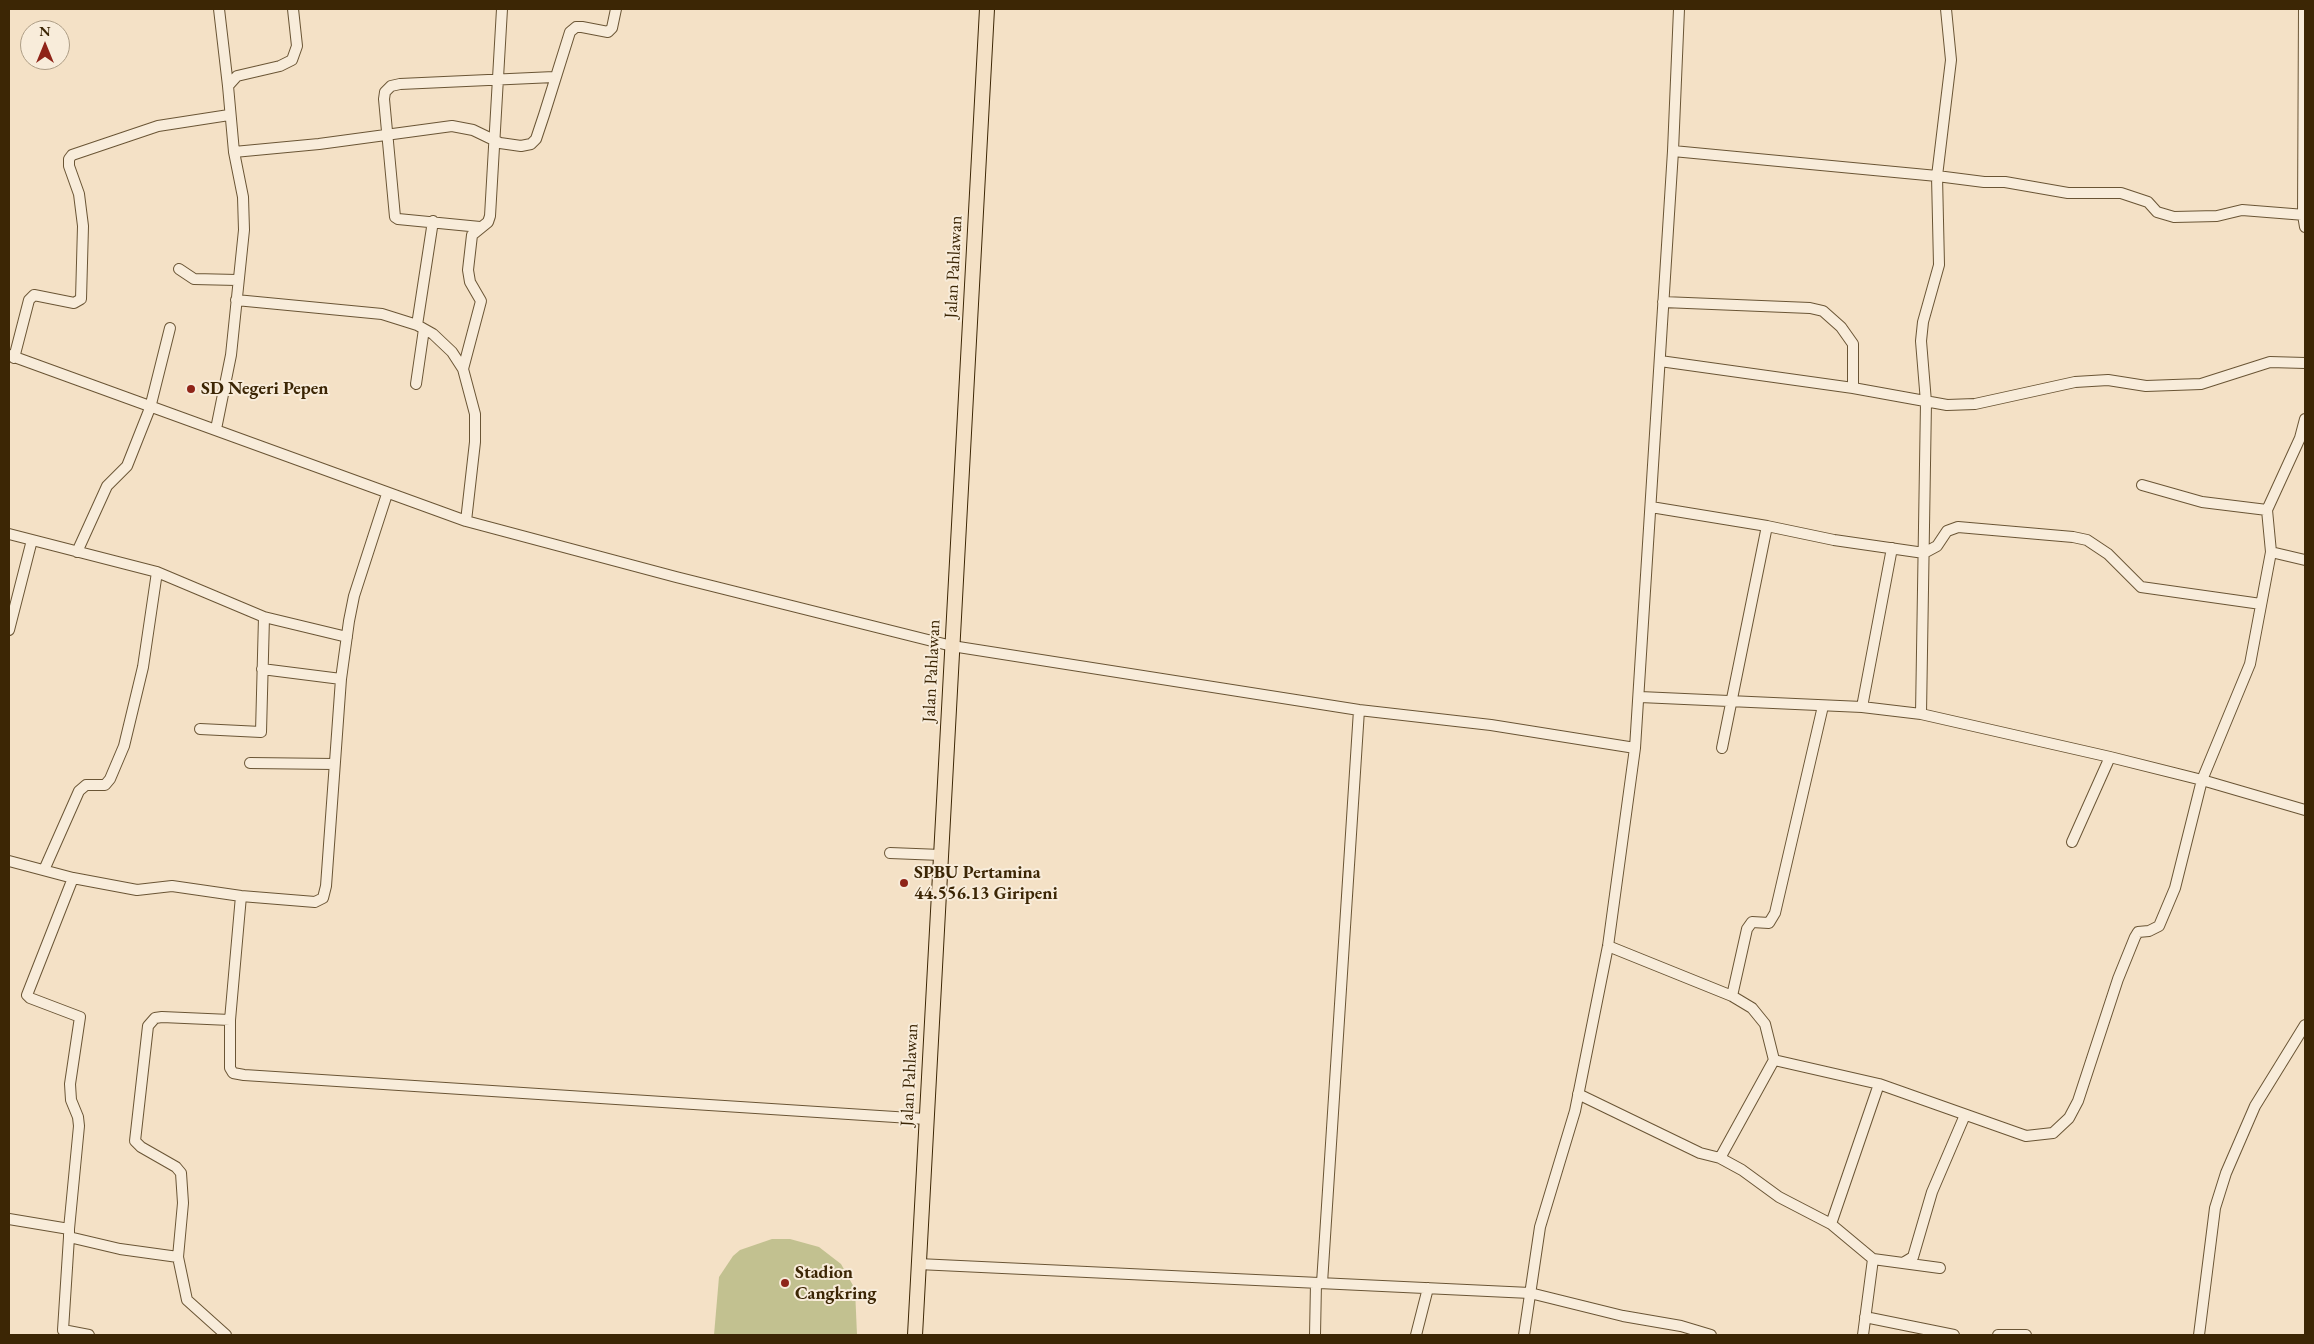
<!DOCTYPE html>
<html>
<head>
<meta charset="utf-8">
<style>
  body { margin:0 }
  #map { position:relative; width:2314px; height:1344px; overflow:hidden; background:#f4e1c6; font-family:"EB Garamond",serif }
  canvas { display:block }
  .frame { position:absolute; inset:0; border:10px solid #3c2605; pointer-events:none }
  .north { position:absolute; left:20px; top:20px; width:50px; height:50px; box-sizing:border-box; background:#f8ecda; border:1px solid #ad9d85; border-radius:50%; rotate:0deg; font-size:14px; font-weight:700; line-height:20px; text-align:center; color:#3c2605 }
  .north::after { content:''; display:block; margin:auto; width:18px; height:22px; background:#8f2418; clip-path:polygon(50% 0,100% 100%,50% 72%,0 100%) }
</style>
</head>
<body>
<div id="map">
<canvas width="2314" height="1344"></canvas>
<div class="frame"></div>
<div class="north">N</div>
</div>
<script>
const c = document.querySelector('canvas').getContext('2d');
c.lineJoin = 'round';
function fill(path, color) { c.fillStyle = color; c.fill(path, 'evenodd'); }
const toPath = rows => new Path2D(rows.map(r => 'M' + r).join(''));
function strokePath(path, color, width, dash) { c.strokeStyle = color; c.lineWidth = width; c.lineCap = dash ? 'butt' : 'round'; c.setLineDash(dash || []); c.stroke(path); }
function write(font, color, halo, rows, align = 'center') {
  c.font = font + ' "EB Garamond",serif'; c.lineWidth = 4; c.setLineDash([]); c.textBaseline = 'middle'; c.strokeStyle = halo; c.fillStyle = color; for (const [text, x, y, turn = 0] of rows) {
    c.save(); c.translate(x, y); c.rotate((+turn || 0) * Math.PI / 180); c.textAlign = isNaN(turn) ? turn : align; if (halo) c.strokeText(text, 0, 0); c.fillText(text, 0, 0); c.restore();
  }
}
const green = toPath([
  [772,1239,790,1239,819,1247,841,1264,855,1289,857,1335,714,1335,719,1277,733,1256,740,1250]
]);
const minor = toPath([
  [219,9,228,86],
  [1946,9,1951,60,1937,176,1984,182,2005,182,2068,193,2121,193,2148,202,2157,212,2174,217,2217,216,2242,210,2305,215],
  [2304,9,2303,215,2305,227],
  [1673,151,1937,176,1939,265,1923,322,1921,341,1926,402,1921,714],
  [234,152,319,144,452,126,473,130,500,143,521,146,531,144,536,139,544,115,570,32,576,27,582,27,608,32,612,28,616,9],
  [480,227,398,219,395,217,384,99,385,92,391,86,400,84,554,77],
  [179,269,194,279,237,280],
  [236,300,382,314,417,325,433,334,452,352,463,369,475,414,475,442,466,521],
  [1663,302,1810,308,1823,311,1841,327,1853,344,1853,388],
  [417,325,433,221],
  [9,355,466,521,676,577,952,646,1359,710,1491,725,1635,748],
  [14,358,29,300,34,295,74,303,81,299,83,226,79,194,69,166,69,159,72,155,158,126,229,115],
  [1660,361,1853,388,1947,405,1975,404,2075,382,2108,380,2146,386,2201,384,2270,362,2305,363],
  [463,369,481,301,470,282,468,270,472,235,488,222,490,216,502,9],
  [416,384,424,329],
  [216,429,231,355,244,230,243,197,234,152,228,86,237,76,280,66,292,60,297,46,293,9],
  [2142,485,2202,502,2267,510,2300,438,2305,419],
  [1651,507,1767,526],
  [9,534,157,572,264,617,261,732,200,729],
  [77,552,107,486,127,466,150,408,170,328],
  [2271,552,2305,560],
  [264,617,347,637],
  [9,630,32,540],
  [262,669,341,679],
  [1640,697,1862,707,1921,714,2110,757,2202,780,2305,810],
  [1862,707,1892,548],
  [1722,748,1767,526,1834,540,1924,553,1937,546,1947,531,1958,527,2073,537,2087,540,2108,554,2141,587,2261,604],
  [250,763,334,764],
  [2072,842,2110,757],
  [890,853,941,855],
  [9,861,73,878,137,890,172,886,241,896,315,902,323,898,326,886,341,679,349,621,354,596,387,494],
  [44,870,79,791,86,785,105,785,110,779,124,746,143,667,157,572],
  [241,896,230,1020,230,1068,233,1073,244,1075,926,1119],
  [1608,946,1732,996,1747,929,1752,922,1769,923,1775,913,1823,706],
  [1774,1060,1879,1084,1831,1224,1873,1259,1863,1335],
  [1879,1084,2026,1136,2053,1133,2069,1118,2078,1101,2118,979,2135,937,2138,932,2149,931,2159,926,2175,888,2202,780,2250,664,2271,552,2267,510],
  [1578,1094,1700,1153,1720,1158,1774,1060,1765,1024,1752,1008,1732,996],
  [1720,1158,1742,1170,1779,1197,1831,1224],
  [9,1219,69,1229,79,1126,78,1117,71,1100,70,1084,80,1017,30,998,27,995,73,878],
  [69,1229,69,1237,120,1249,178,1257,187,1300,226,1335],
  [69,1237,63,1330,89,1335],
  [178,1257,183,1203,181,1173,176,1167,141,1147,135,1141,148,1026,155,1018,162,1017,230,1020],
  [1873,1259,1940,1268],
  [1903,1263,1913,1257,1932,1192,1965,1115],
  [918,1264,1530,1293,1623,1316,1681,1326,1711,1335],
  [1322,1283,1359,710],
  [1865,1317,1954,1335],
  [1315,1335,1316,1283],
  [1416,1335,1428,1288],
  [1524,1335,1540,1227,1575,1111,1608,946,1635,748,1673,151,1679,9],
  [1998,1335,2026,1335],
  [2199,1335,2215,1208,2226,1173,2255,1106,2305,1025]
]);
const major = toPath([
  [915,1335,987,9]
]);
const markers = [
  [191,389,5,"#8f2418"],
  [904,883,5,"#8f2418"],
  [785,1283,5,"#8f2418"]
];
const streetNames = [
  ["Jalan Pahlawan",954,267,-87],
  ["Jalan Pahlawan",932,671,-87],
  ["Jalan Pahlawan",910,1075,-87]
];
const poiNames = [
  ["SD Negeri Pepen",201,389],
  ["SPBU Pertamina",914,873],
  ["44.556.13 Giripeni",914,894],
  ["Stadion",795,1273],
  ["Cangkring",795,1294]
];
fill(green, '#c2c190');
strokePath(minor, '#6a5535', 12);
strokePath(major, '#3c2605', 16);
strokePath(minor, '#f8ecda', 10);
strokePath(major, '#f4e1c6', 14);
for (const [x, y, r, color] of markers) { const dot = new Path2D(); dot.arc(x, y, r, 0, 2 * Math.PI); c.fillStyle = color; c.fill(dot); strokePath(dot, '#f8ecda', 2); }
write('18px', '#3c2605', '#f8ecda', streetNames);
write('bold 18px', '#3c2605', '#f8ecda', poiNames, 'left');
</script>
</body>
</html>
